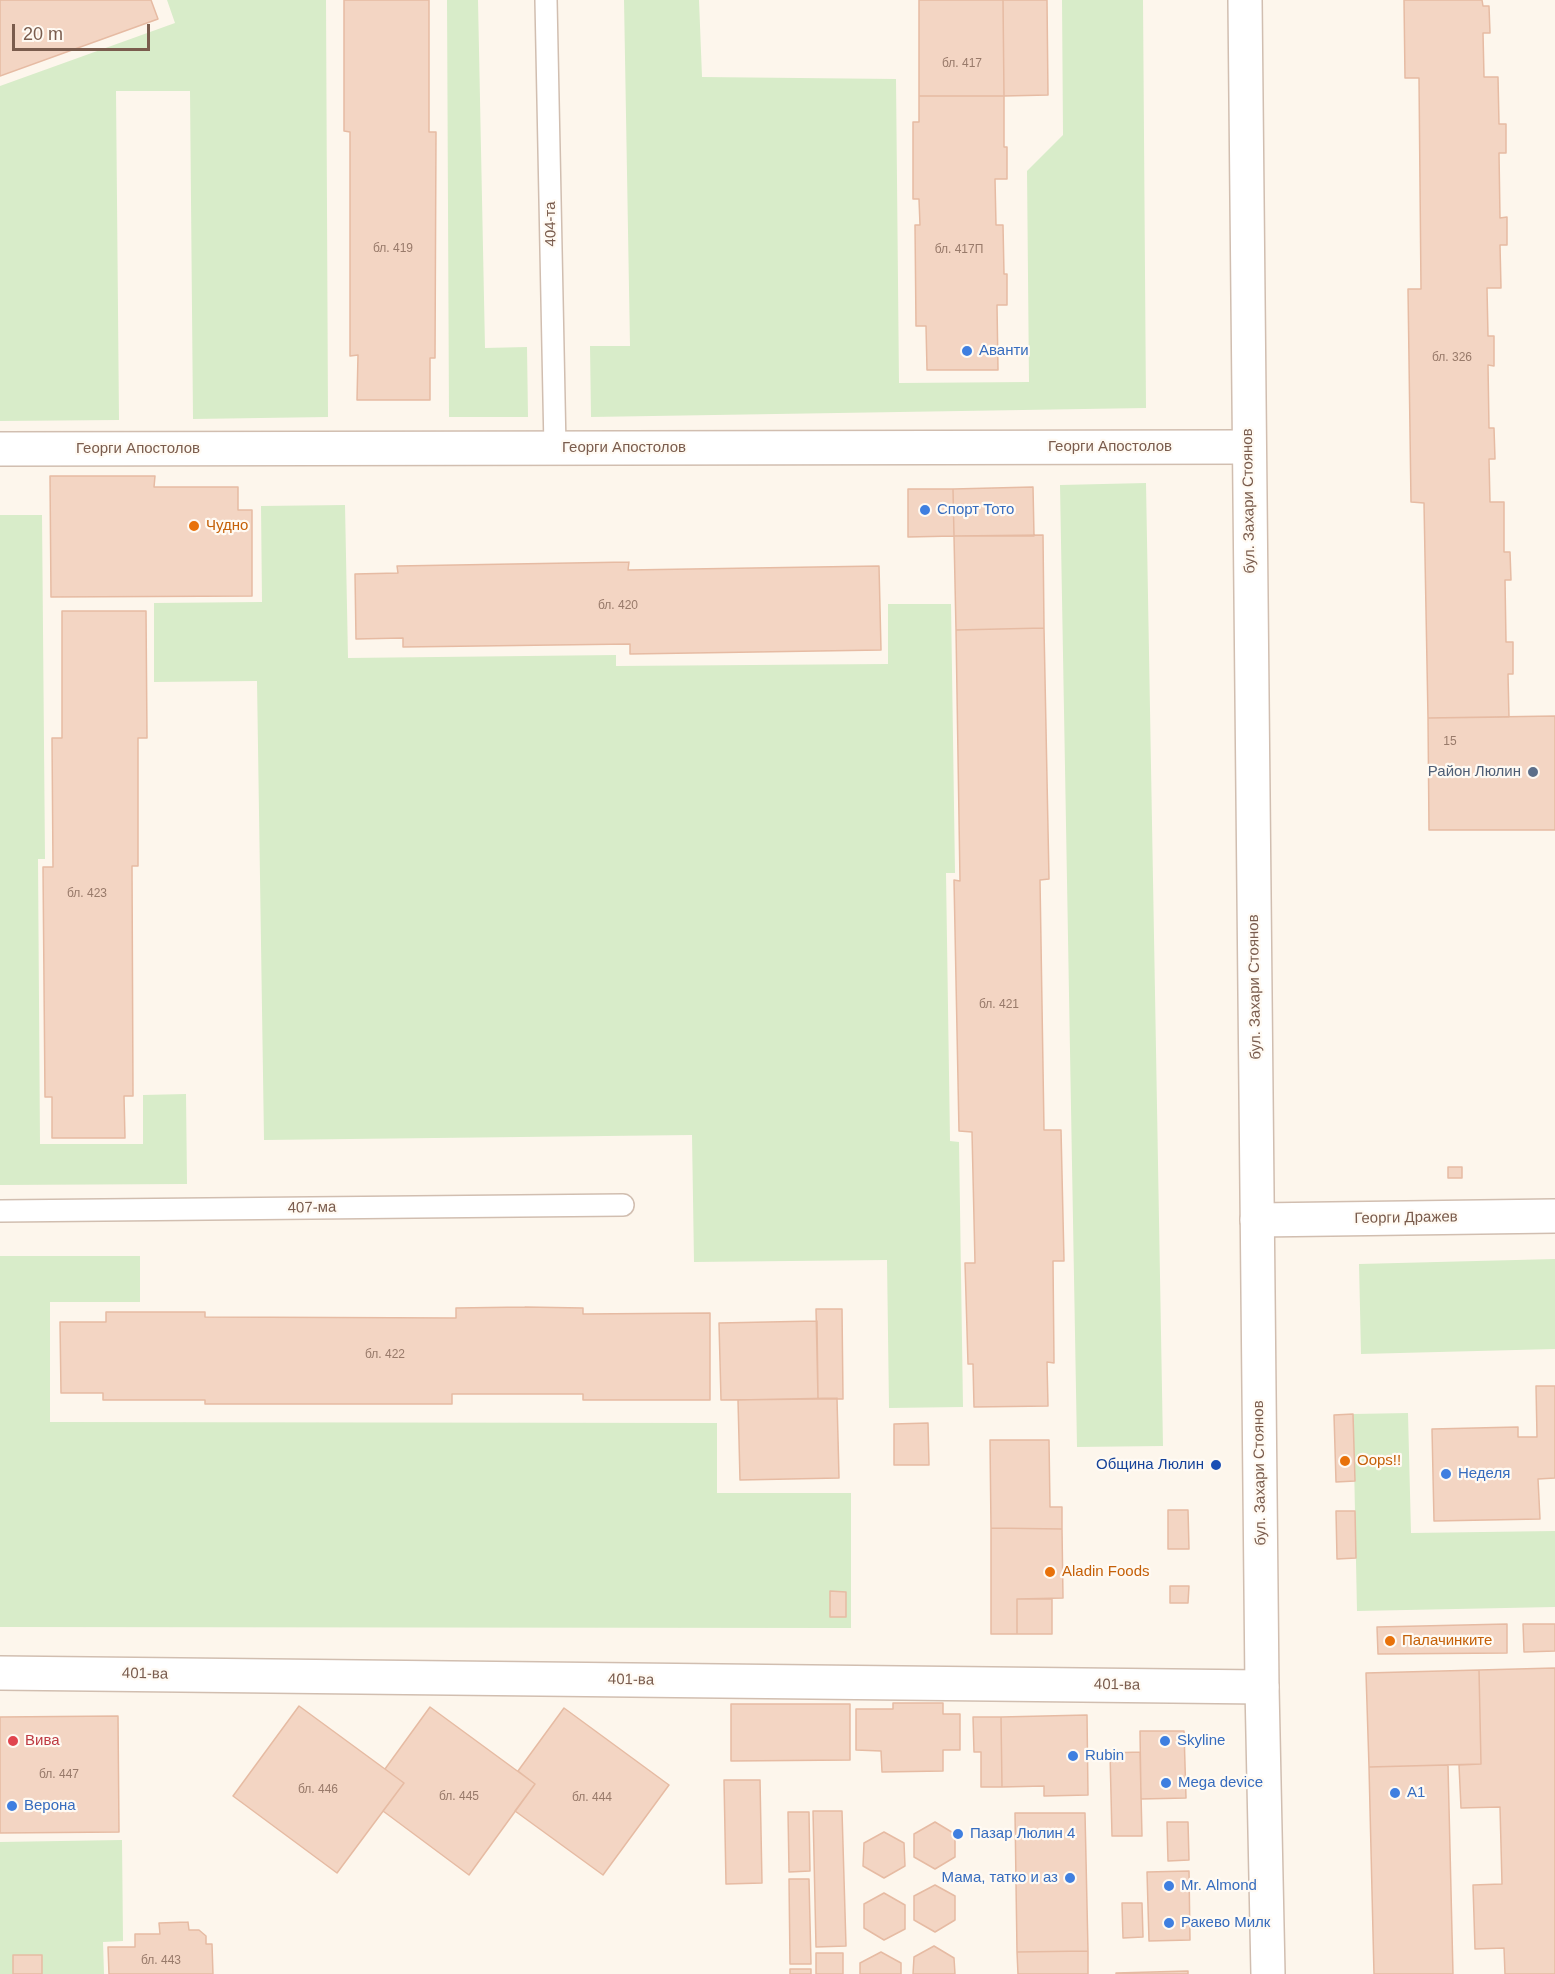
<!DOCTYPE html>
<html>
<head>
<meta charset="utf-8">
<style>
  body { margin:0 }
  #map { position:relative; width:1555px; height:1974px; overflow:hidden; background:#fdf6ec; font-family:Arial,sans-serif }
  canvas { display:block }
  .scale { position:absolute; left:12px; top:24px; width:138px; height:27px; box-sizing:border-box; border:3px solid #7a5c4d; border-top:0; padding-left:8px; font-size:18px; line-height:21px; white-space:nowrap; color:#7a5c4d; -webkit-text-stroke:4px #fffaf3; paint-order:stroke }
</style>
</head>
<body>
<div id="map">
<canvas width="1555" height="1974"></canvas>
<div class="scale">20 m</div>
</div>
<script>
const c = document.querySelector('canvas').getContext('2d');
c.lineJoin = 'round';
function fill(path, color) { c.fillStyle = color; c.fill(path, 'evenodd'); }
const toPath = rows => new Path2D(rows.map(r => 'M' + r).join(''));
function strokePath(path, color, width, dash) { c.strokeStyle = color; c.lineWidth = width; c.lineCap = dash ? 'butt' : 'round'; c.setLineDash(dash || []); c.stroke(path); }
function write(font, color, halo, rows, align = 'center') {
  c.font = font + ' Arial,sans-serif'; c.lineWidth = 4.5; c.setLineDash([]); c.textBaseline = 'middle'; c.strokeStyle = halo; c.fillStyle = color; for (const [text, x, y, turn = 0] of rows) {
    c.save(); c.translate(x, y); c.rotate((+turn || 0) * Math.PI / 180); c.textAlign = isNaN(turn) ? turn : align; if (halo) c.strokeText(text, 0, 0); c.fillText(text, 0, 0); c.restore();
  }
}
const green = toPath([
  [167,0,326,0,328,417,193,419,190,91,116,91,119,420,0,421,0,86,175,23],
  [447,0,478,0,485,348,527,347,528,417,449,417],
  [624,0,699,0,702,77,896,79,899,383,1029,382,1027,171,1063,135,1062,0,1143,0,1146,408,591,417,590,346,630,346],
  [1146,483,1163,1446,1077,1447,1060,485],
  [345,505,348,658,616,655,616,666,888,664,888,604,951,604,955,873,946,873,950,1141,959,1142,963,1407,889,1408,887,1260,694,1262,692,1135,264,1140,257,681,154,682,154,603,262,602,261,506],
  [42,515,45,859,38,859,40,1144,143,1144,143,1095,186,1094,187,1184,0,1185,0,515],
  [0,1256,140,1256,140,1302,50,1302,50,1422,717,1423,717,1493,851,1493,851,1628,0,1627],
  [1555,1259,1555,1349,1361,1354,1359,1264],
  [1408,1413,1411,1533,1555,1531,1555,1607,1357,1611,1353,1414],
  [122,1840,123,1941,103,1942,104,1974,0,1974,0,1842]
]);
const building = toPath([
  [0,0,151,0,158,19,0,76,0,0],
  [344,0,429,0,429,132,436,132,435,358,430,358,430,400,357,400,358,355,350,356,350,132,344,131,344,0],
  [919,0,1003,0,1004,96,919,96,919,0],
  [1003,0,1047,0,1048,95,1004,96,1003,0],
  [1404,0,1482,0,1483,6,1489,6,1490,33,1483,33,1484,77,1498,77,1499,124,1506,124,1506,153,1499,153,1500,218,1507,217,1507,245,1500,245,1501,288,1487,288,1488,336,1494,336,1494,366,1488,365,1489,428,1494,428,1495,459,1489,459,1490,502,1504,502,1504,552,1510,552,1511,580,1505,580,1506,642,1513,642,1513,674,1508,674,1509,717,1428,718,1424,503,1411,502,1408,289,1421,289,1419,78,1405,78,1404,0],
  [919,96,1004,96,1004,147,1007,147,1007,179,995,179,996,225,1003,225,1004,274,1007,274,1007,305,997,305,998,370,927,370,926,326,916,326,915,225,920,225,919,199,913,199,913,122,919,122,919,96],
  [50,476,155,476,154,487,238,487,238,510,252,510,252,596,51,597,50,476],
  [1033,487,1034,536,954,536,953,489,1033,487],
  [908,489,953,489,954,536,908,537,908,489],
  [1043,535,1044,628,956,630,954,536,1043,535],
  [629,562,628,570,879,566,881,650,630,654,630,644,403,647,403,638,356,639,355,574,398,573,397,566,629,562],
  [62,611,146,611,147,738,138,738,138,866,132,866,133,1096,124,1096,125,1138,52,1138,52,1097,45,1097,43,867,53,867,52,738,62,738,62,611],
  [1044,628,1049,879,1040,880,1044,1130,1061,1130,1064,1261,1053,1261,1054,1363,1047,1362,1048,1406,974,1407,973,1364,968,1364,965,1263,975,1263,972,1132,959,1131,954,880,960,881,956,630,1044,628],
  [1555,716,1555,830,1429,830,1428,718,1555,716],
  [1448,1167,1462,1167,1462,1178,1448,1178,1448,1167],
  [525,1307,583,1308,583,1314,710,1313,710,1400,583,1400,583,1394,452,1394,452,1404,205,1404,205,1400,103,1400,103,1393,61,1393,60,1322,106,1322,106,1312,205,1312,205,1317,456,1318,456,1308,525,1307],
  [816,1309,842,1309,843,1399,818,1399,816,1309],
  [817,1321,818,1399,721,1400,719,1323,817,1321],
  [1536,1386,1555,1386,1555,1478,1538,1479,1540,1519,1434,1521,1432,1429,1518,1427,1518,1437,1537,1437,1536,1386],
  [837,1398,839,1478,740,1480,738,1400,837,1398],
  [1353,1414,1355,1481,1336,1482,1334,1415,1353,1414],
  [928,1423,929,1465,894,1465,894,1424,928,1423],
  [990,1440,1049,1440,1050,1507,1062,1507,1062,1529,991,1528,990,1440],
  [1168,1510,1188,1510,1189,1549,1168,1549,1168,1510],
  [1336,1511,1355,1511,1356,1558,1337,1559,1336,1511],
  [991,1528,1062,1529,1063,1598,1017,1599,1017,1634,991,1634,991,1528],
  [1170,1586,1189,1586,1188,1603,1170,1603,1170,1586],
  [830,1591,846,1592,846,1617,830,1617,830,1591],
  [1017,1599,1052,1599,1052,1634,1017,1634,1017,1599],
  [1507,1624,1507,1653,1378,1654,1377,1627,1507,1624],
  [1523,1624,1555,1624,1555,1651,1524,1652,1523,1624],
  [1555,1668,1555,1974,1505,1974,1504,1948,1475,1949,1473,1885,1502,1884,1500,1807,1461,1808,1459,1765,1481,1764,1479,1670,1555,1668],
  [1479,1670,1481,1764,1369,1767,1366,1673,1479,1670],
  [893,1703,943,1703,943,1714,960,1714,960,1750,943,1750,943,1771,882,1772,881,1751,856,1750,856,1709,893,1709,893,1703],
  [731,1704,850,1704,850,1760,731,1761,731,1704],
  [299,1706,404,1783,337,1873,233,1796,299,1706],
  [430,1707,535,1784,469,1875,383,1811,404,1783,385,1769,430,1707],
  [564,1708,669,1785,603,1875,515,1811,535,1784,518,1771,564,1708],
  [1087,1715,1088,1795,1044,1796,1044,1786,1002,1787,1001,1717,1087,1715],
  [118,1716,119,1832,0,1833,0,1717,118,1716],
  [973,1717,1001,1717,1002,1787,981,1787,981,1752,974,1752,973,1717],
  [1140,1731,1184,1731,1186,1798,1141,1799,1140,1731],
  [1140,1752,1142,1836,1112,1836,1110,1753,1140,1752],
  [1448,1765,1453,1974,1374,1974,1369,1767,1448,1765],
  [724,1780,760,1780,762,1883,726,1884,724,1780],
  [813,1811,842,1811,846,1946,816,1947,813,1811],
  [788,1812,809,1812,810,1871,789,1872,788,1812],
  [1015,1813,1085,1813,1088,1951,1017,1952,1015,1813],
  [935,1822,955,1834,955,1857,935,1869,914,1857,914,1834,935,1822],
  [1167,1822,1188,1822,1189,1860,1168,1861,1167,1822],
  [884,1832,904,1843,905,1866,884,1878,863,1866,864,1843,884,1832],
  [1189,1871,1190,1940,1149,1941,1147,1872,1189,1871],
  [789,1879,809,1879,811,1964,790,1964,789,1879],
  [935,1885,955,1896,955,1920,935,1932,914,1920,914,1896,935,1885],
  [884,1893,905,1905,905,1929,884,1940,864,1928,864,1904,884,1893],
  [1122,1903,1142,1903,1143,1937,1123,1938,1122,1903],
  [188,1922,189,1930,199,1930,206,1936,206,1944,212,1944,213,1974,109,1974,108,1947,135,1947,135,1934,160,1934,159,1923,188,1922],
  [934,1946,954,1958,955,1974,913,1974,914,1957,934,1946],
  [1088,1951,1088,1974,1018,1974,1017,1952,1088,1951],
  [881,1952,901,1963,901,1974,860,1974,860,1963,881,1952],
  [816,1953,843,1953,843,1974,816,1974,816,1953],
  [13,1955,42,1955,42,1974,13,1974,13,1955],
  [790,1969,811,1969,811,1974,790,1974,790,1969],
  [1188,1971,1188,1974,1116,1974,1116,1973,1188,1971]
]);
const service = toPath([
  [546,0,555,448],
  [0,1211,623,1205]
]);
const minor = toPath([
  [0,449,1248,447],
  [1257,1220,1555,1216],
  [0,1673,1262,1687]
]);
const tertiary = toPath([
  [1245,0,1262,1687,1268,1974]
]);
const markers = [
  [967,351,6,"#3f7fe0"],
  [925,510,6,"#3f7fe0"],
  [194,526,6,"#e8710a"],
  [1533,772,6,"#5c6f8a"],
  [1345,1461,6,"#e8710a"],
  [1216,1465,6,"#1a4fb4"],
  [1446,1474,6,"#3f7fe0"],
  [1050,1572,6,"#e8710a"],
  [1390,1641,6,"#e8710a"],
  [13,1741,6,"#e0444e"],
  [1165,1741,6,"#3f7fe0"],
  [1073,1756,6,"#3f7fe0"],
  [1166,1783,6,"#3f7fe0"],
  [1395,1793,6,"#3f7fe0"],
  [12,1806,6,"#3f7fe0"],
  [958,1834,6,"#3f7fe0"],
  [1070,1878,6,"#3f7fe0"],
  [1169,1886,6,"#3f7fe0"],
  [1169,1923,6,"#3f7fe0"]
];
const numberNames = [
  ["бл. 417",962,64],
  ["бл. 419",393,249],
  ["бл. 417П",959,250],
  ["бл. 326",1452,358],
  ["бл. 420",618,606],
  ["15",1450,742],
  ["бл. 423",87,894],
  ["бл. 421",999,1005],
  ["бл. 422",385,1355],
  ["бл. 447",59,1775],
  ["бл. 446",318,1790],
  ["бл. 445",459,1797],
  ["бл. 444",592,1798],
  ["бл. 443",161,1961]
];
const streetNames = [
  ["404-та",551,224,-91],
  ["Георги Апостолов",1110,447],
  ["Георги Апостолов",624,448],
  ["Георги Апостолов",138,449],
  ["бул. Захари Стоянов",1249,501,-91],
  ["бул. Захари Стоянов",1255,987,-91],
  ["407-ма",312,1208,-1],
  ["Георги Дражев",1406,1218,-1],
  ["бул. Захари Стоянов",1260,1473,-91],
  ["401-ва",145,1674,1],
  ["401-ва",631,1680,1],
  ["401-ва",1117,1685,1]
];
const shopNames = [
  ["Аванти",979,351],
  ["Спорт Тото",937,510],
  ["Неделя",1458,1474],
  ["Skyline",1177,1741],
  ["Rubin",1085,1756],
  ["Mega device",1178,1783],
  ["A1",1407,1793],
  ["Верона",24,1806],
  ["Пазар Люлин 4",970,1834],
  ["Мама, татко и аз",1058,1878,"right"],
  ["Mr. Almond",1181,1886],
  ["Ракево Милк",1181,1923]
];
const foodNames = [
  ["Чудно",206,526],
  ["Oops!!",1357,1461],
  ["Aladin Foods",1062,1572],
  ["Палачинките",1402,1641]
];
const serviceNames = [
  ["Район Люлин",1521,772]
];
const transitNames = [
  ["Община Люлин",1204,1465]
];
const healthNames = [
  ["Вива",25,1741]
];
fill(green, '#d8ecc9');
fill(building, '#f3d5c3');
strokePath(building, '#e6bba3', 1.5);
strokePath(service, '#d1beb0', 24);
strokePath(minor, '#d1beb0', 36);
strokePath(tertiary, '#d1beb0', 36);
strokePath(service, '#fff', 21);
strokePath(minor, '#fff', 33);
strokePath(tertiary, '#fff', 33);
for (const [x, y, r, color] of markers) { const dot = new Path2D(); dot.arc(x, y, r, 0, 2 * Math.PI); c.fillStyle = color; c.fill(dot); strokePath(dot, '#fffaf3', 2); }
write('12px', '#987a6a', null, numberNames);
write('15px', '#7a5c4d', '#fffaf3', streetNames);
write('15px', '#366cbe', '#fffaf3', shopNames, 'left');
write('15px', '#c56008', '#fffaf3', foodNames, 'left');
write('15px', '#4e5e75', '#fffaf3', serviceNames, 'right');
write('15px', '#164399', '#fffaf3', transitNames, 'right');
write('15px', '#be3a42', '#fffaf3', healthNames, 'left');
</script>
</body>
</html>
